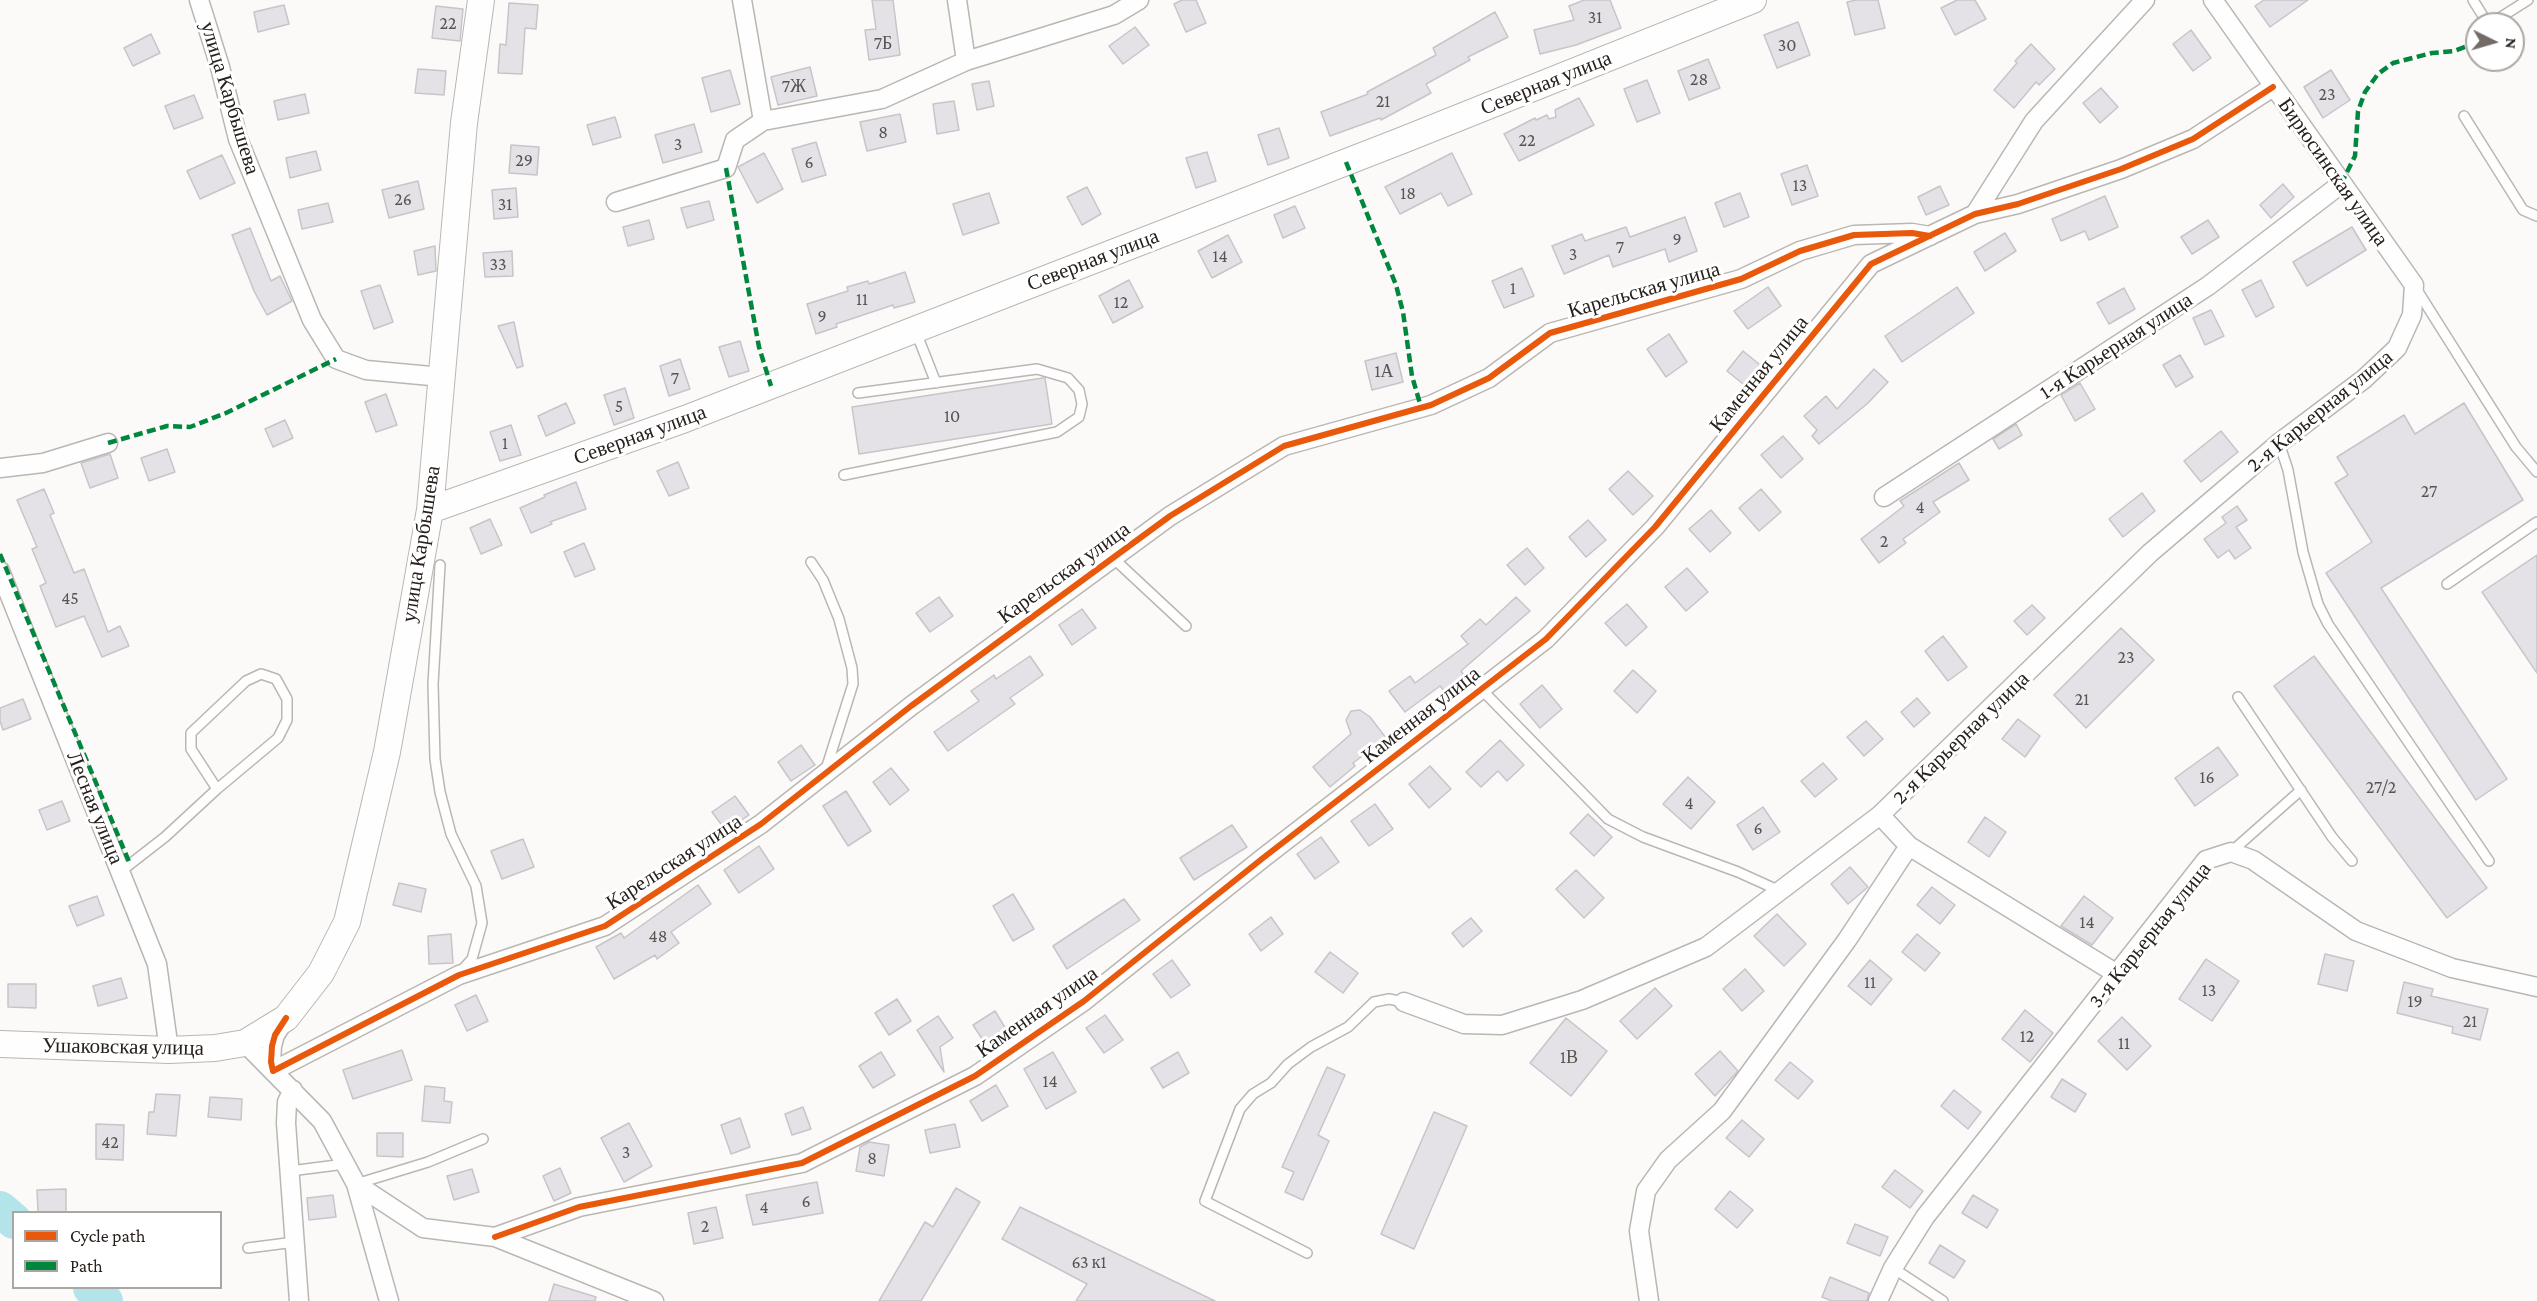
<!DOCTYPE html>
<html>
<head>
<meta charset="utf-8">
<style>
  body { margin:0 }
  #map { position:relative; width:2537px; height:1301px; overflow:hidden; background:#fcfaf8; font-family:"Crimson Pro",serif }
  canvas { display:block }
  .legend { position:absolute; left:12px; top:1211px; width:210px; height:78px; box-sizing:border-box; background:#fff; border:2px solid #a9a6a4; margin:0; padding:8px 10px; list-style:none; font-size:18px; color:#27201c }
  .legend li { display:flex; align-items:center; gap:12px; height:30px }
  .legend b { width:30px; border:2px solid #a9a6a4 }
  .north { position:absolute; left:2465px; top:12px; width:60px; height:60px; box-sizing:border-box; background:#fff; border:2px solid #a9a6a4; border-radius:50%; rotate:95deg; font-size:16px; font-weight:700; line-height:24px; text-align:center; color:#27201c }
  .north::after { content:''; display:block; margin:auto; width:21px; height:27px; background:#726c69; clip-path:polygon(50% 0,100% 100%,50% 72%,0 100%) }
</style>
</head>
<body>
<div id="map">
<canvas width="2537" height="1301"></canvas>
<ul class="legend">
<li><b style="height:8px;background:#e8590c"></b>Cycle path</li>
<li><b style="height:8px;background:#00873e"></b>Path</li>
</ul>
<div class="north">N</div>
</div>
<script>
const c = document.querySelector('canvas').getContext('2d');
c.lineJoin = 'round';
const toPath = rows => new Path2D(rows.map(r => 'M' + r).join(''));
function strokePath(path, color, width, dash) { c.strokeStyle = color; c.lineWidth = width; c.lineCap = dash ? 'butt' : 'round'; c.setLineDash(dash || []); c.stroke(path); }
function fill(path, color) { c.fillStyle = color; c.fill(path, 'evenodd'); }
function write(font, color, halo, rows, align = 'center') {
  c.font = font + ' "Crimson Pro",serif'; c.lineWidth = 6; c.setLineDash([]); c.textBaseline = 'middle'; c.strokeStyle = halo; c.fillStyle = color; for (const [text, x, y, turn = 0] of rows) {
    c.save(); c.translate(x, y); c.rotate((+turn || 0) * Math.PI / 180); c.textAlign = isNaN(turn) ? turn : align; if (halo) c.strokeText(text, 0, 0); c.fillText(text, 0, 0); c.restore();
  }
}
const river = toPath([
  [0,1209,14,1221],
  [91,1288,105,1301]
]);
const building = toPath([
  [872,0,893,0,900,55,869,60,865,30,876,29,872,0],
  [1182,0,1196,0,1206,23,1186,32,1174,4,1182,0],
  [1584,0,1610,0,1621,28,1576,45,1540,54,1534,30,1574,20,1569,6,1584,0],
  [1856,0,1878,0,1885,28,1855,35,1847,2,1856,0],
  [1957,0,1975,0,1986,19,1955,35,1941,8,1957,0],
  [2264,0,2308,0,2270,27,2255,6,2264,0],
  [509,3,538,5,536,29,525,28,522,74,498,73,500,44,506,45,509,3],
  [284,5,289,24,258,32,254,12,284,5],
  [436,6,463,9,460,41,432,38,436,6],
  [1495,12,1508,37,1468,57,1470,60,1426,84,1431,93,1381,120,1380,118,1330,136,1321,112,1368,94,1367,92,1436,55,1433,48,1495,12],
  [1798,22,1810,55,1777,68,1764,35,1798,22],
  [1135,27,1149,45,1123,64,1109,46,1135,27],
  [2191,30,2211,58,2193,71,2173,44,2191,30],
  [151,34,160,53,133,66,124,48,151,34],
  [2031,44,2055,69,2039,85,2036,82,2014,108,1994,90,2017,63,2015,61,2031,44],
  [1708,59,1720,88,1689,100,1678,71,1708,59],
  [810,67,817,96,778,105,771,77,810,67],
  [418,69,446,71,444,95,415,93,418,69],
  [730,70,740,104,711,112,702,78,730,70],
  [2331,70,2350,100,2323,118,2304,87,2331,70],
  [1647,80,1660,113,1637,122,1624,89,1647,80],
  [989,81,994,106,977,110,972,84,989,81],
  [2101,88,2118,107,2100,123,2083,103,2101,88],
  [305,94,309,113,278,120,274,101,305,94],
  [194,95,203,118,174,129,165,106,194,95],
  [1579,98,1594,125,1519,161,1504,134,1535,118,1536,120,1547,115,1549,119,1556,117,1555,110,1579,98],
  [954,101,959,130,937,134,933,104,954,101],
  [900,114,906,142,867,151,860,122,900,114],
  [615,117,621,137,593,145,587,125,615,117],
  [694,124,702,152,663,163,655,135,694,124],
  [1279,128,1289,158,1268,165,1258,135,1279,128],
  [816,142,826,175,802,182,792,149,816,142],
  [511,145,539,147,537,175,509,173,511,145],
  [316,151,321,170,290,178,286,158,316,151],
  [1207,152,1216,181,1196,188,1186,158,1207,152],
  [764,153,783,189,757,203,738,167,764,153],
  [1452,153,1472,194,1448,206,1441,193,1400,214,1385,187,1452,153],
  [222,155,235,183,200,199,187,171,222,155],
  [1807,165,1818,196,1792,205,1781,174,1807,165],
  [418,181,424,209,389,218,382,190,418,181],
  [2283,184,2294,197,2271,218,2260,205,2283,184],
  [1940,186,1949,205,1926,215,1918,197,1940,186],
  [1087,187,1101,214,1082,225,1067,197,1087,187],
  [516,188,518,217,494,219,492,190,516,188],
  [989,193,999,223,963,235,953,204,989,193],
  [1740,193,1749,217,1724,227,1715,203,1740,193],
  [2105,196,2118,227,2089,240,2085,231,2061,241,2052,219,2105,196],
  [709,201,714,220,687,228,681,208,709,201],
  [328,203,333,222,302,229,298,210,328,203],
  [1295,206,1305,228,1283,238,1274,215,1295,206],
  [1685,217,1697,251,1669,262,1665,249,1613,267,1609,255,1564,274,1552,246,1582,234,1585,241,1626,227,1630,237,1685,217],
  [649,220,654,239,628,246,623,227,649,220],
  [2208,220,2219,237,2192,254,2181,237,2208,220],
  [2352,227,2366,250,2307,286,2293,262,2352,227],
  [250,228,271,281,280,276,292,301,267,315,254,291,232,235,250,228],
  [2005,233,2016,251,1985,271,1974,252,2005,233],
  [1228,235,1242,262,1212,278,1198,251,1228,235],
  [435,246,436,271,418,275,414,251,435,246],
  [512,251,513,276,485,277,483,253,512,251],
  [1522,268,1534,296,1504,308,1492,281,1522,268],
  [905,272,915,302,894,308,893,305,836,324,837,327,816,334,807,304,848,291,847,287,868,281,869,284,905,272],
  [1129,280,1143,307,1113,323,1099,296,1129,280],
  [2261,280,2274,307,2256,317,2242,290,2261,280],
  [380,285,393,322,374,329,361,291,380,285],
  [1768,287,1781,306,1748,329,1734,311,1768,287],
  [1957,287,1974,313,1902,362,1885,336,1957,287],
  [2124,288,2135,309,2109,324,2097,303,2124,288],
  [2211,310,2224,336,2205,345,2193,318,2211,310],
  [514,322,523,366,517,368,498,326,514,322],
  [1669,334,1687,362,1666,377,1647,349,1669,334],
  [740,341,749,371,729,377,719,347,740,341],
  [1743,351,1764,368,1748,388,1727,371,1743,351],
  [1396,353,1403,382,1372,390,1365,361,1396,353],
  [2180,355,2193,377,2176,387,2163,365,2180,355],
  [680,359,690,389,669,396,660,366,680,359],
  [1874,369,1888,382,1868,403,1819,444,1812,436,1817,430,1804,416,1826,396,1837,409,1874,369],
  [1043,378,1045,378,1052,424,859,454,852,407,1043,378],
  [2080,383,2095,409,2075,421,2061,395,2080,383],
  [625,388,634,418,614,425,604,395,625,388],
  [386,394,397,425,376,432,365,402,386,394],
  [566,403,575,423,546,436,538,416,566,403],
  [2464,403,2523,500,2381,588,2507,779,2476,800,2326,573,2372,542,2335,483,2348,475,2337,457,2404,415,2415,434,2464,403],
  [285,420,293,438,273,447,265,429,285,420],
  [2016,424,2022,435,1999,449,1993,439,2016,424],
  [511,425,521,455,500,461,490,432,511,425],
  [2221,431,2238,452,2201,482,2184,461,2221,431],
  [1783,436,1803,459,1781,478,1761,455,1783,436],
  [167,449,175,472,149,481,141,458,167,449],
  [110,454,118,478,90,488,81,463,110,454],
  [678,462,689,488,669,496,657,471,678,462],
  [1959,463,1969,480,1933,502,1940,512,1903,539,1906,543,1879,563,1861,539,1904,506,1900,501,1959,463],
  [1628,471,1653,496,1633,515,1609,489,1628,471],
  [576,482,586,509,550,522,552,524,531,533,520,508,545,497,544,495,576,482],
  [44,489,54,513,50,515,74,573,84,569,108,632,120,626,129,646,102,657,84,616,56,627,40,586,46,583,32,549,37,547,17,500,44,489],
  [1761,489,1781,512,1759,531,1739,508,1761,489],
  [2142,493,2155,511,2123,537,2109,519,2142,493],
  [2237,506,2247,520,2236,527,2251,548,2235,559,2229,550,2218,558,2204,539,2226,523,2222,517,2237,506],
  [1711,510,1731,533,1710,552,1689,529,1711,510],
  [490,519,502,545,481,554,470,528,490,519],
  [1588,520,1606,540,1586,557,1569,537,1588,520],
  [584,543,595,569,575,577,564,552,584,543],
  [1527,548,1544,568,1525,585,1507,565,1527,548],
  [2537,555,2537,673,2482,592,2537,555],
  [1687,568,1708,592,1686,611,1665,587,1687,568],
  [939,597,953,616,930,632,916,613,939,597],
  [1516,597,1530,611,1461,671,1466,678,1446,693,1440,686,1405,712,1389,691,1410,676,1415,683,1468,644,1461,636,1480,619,1486,625,1516,597],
  [1627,604,1647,627,1626,646,1605,623,1627,604],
  [2032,605,2045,618,2027,635,2014,621,2032,605],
  [1082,609,1096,628,1072,645,1059,625,1082,609],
  [2121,628,2154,660,2086,728,2054,695,2121,628],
  [1943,636,1967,667,1948,681,1925,651,1943,636],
  [1030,656,1043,675,1010,698,1015,704,948,751,934,732,979,701,971,691,994,675,996,679,1030,656],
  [2314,656,2487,888,2447,918,2274,686,2314,656],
  [1633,670,1656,691,1637,713,1614,691,1633,670],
  [1542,685,1562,709,1540,728,1520,704,1542,685],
  [1917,698,1930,713,1914,727,1901,712,1917,698],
  [23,699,31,719,3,730,0,721,0,708,23,699],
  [1360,710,1370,717,1386,738,1353,763,1355,766,1330,787,1313,767,1351,734,1346,720,1351,711,1360,710],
  [2018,719,2040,736,2025,757,2002,739,2018,719],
  [1866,721,1883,739,1864,756,1847,737,1866,721],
  [1500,740,1524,765,1507,781,1498,771,1481,787,1466,772,1500,740],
  [801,745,815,765,791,781,778,762,801,745],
  [2218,747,2238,775,2195,806,2175,778,2218,747],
  [1823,763,1837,779,1815,797,1801,781,1823,763],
  [1430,766,1451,789,1429,808,1409,784,1430,766],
  [891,768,909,790,890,805,873,782,891,768],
  [1688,777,1715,802,1691,829,1663,804,1688,777],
  [846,791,871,831,848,846,823,806,846,791],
  [735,796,749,815,726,831,712,812,735,796],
  [62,801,70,821,47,830,39,810,62,801],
  [1375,804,1393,829,1369,846,1351,821,1375,804],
  [1763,807,1780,832,1753,850,1737,825,1763,807],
  [1588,814,1612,837,1594,856,1570,833,1588,814],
  [1985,817,2006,832,1989,857,1968,842,1985,817],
  [1232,825,1247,847,1194,880,1180,858,1232,825],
  [1321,837,1339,862,1315,879,1297,854,1321,837],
  [523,839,534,867,502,879,491,851,523,839],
  [759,846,774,869,739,893,724,870,759,846],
  [1850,867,1868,887,1848,904,1831,884,1850,867],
  [1576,870,1604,898,1584,918,1556,889,1576,870],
  [399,883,426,889,421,912,393,905,399,883],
  [698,885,711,904,671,932,679,943,657,959,655,955,614,979,596,947,621,933,624,938,698,885],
  [1932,887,1955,905,1940,924,1917,905,1932,887],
  [1013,894,1034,929,1013,941,993,906,1013,894],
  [97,896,104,915,77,926,69,906,97,896],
  [2084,896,2113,918,2092,945,2061,926,2084,896],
  [1124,899,1140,920,1067,969,1053,946,1124,899],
  [1777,914,1806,944,1784,966,1754,936,1777,914],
  [1271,917,1283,934,1261,951,1249,934,1271,917],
  [1471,918,1482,931,1463,947,1452,933,1471,918],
  [451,934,453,963,429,964,428,936,451,934],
  [1917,934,1940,953,1925,971,1902,952,1917,934],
  [1330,952,1358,973,1343,993,1315,972,1330,952],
  [2325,954,2354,961,2347,991,2318,984,2325,954],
  [2206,959,2239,981,2212,1021,2179,999,2206,959],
  [1172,960,1190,985,1171,998,1153,974,1172,960],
  [1870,960,1892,979,1871,1005,1848,986,1870,960],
  [1745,969,1764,991,1742,1011,1723,989,1745,969],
  [121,978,127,998,98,1006,93,986,121,978],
  [2404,982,2433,989,2431,996,2488,1009,2480,1040,2452,1033,2453,1027,2397,1013,2404,982],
  [8,984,36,984,36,1008,8,1007,8,984],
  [1655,988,1672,1006,1637,1039,1620,1021,1655,988],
  [476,995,488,1021,467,1031,455,1005,476,995],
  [897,999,911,1021,889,1035,875,1013,897,999],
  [2025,1010,2053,1033,2030,1062,2002,1039,2025,1010],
  [995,1011,1009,1034,988,1048,973,1025,995,1011],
  [1105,1015,1123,1040,1104,1053,1086,1028,1105,1015],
  [938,1016,953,1038,940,1047,944,1072,917,1030,938,1016],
  [2122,1017,2151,1046,2127,1070,2098,1041,2122,1017],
  [1566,1018,1607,1051,1571,1096,1530,1063,1566,1018],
  [402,1050,412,1080,353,1099,343,1070,402,1050],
  [1720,1051,1738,1071,1715,1096,1695,1074,1720,1051],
  [881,1052,895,1075,873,1088,859,1066,881,1052],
  [1053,1052,1076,1092,1046,1109,1024,1069,1053,1052],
  [1178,1052,1189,1073,1163,1088,1151,1068,1178,1052],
  [1790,1062,1813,1081,1798,1099,1775,1080,1790,1062],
  [1327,1067,1345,1075,1318,1135,1329,1141,1303,1200,1285,1192,1294,1172,1282,1167,1327,1067],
  [2062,1079,2086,1094,2075,1112,2051,1097,2062,1079],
  [996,1085,1008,1106,982,1121,970,1101,996,1085],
  [425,1086,445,1088,444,1101,452,1102,450,1123,422,1121,425,1086],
  [1954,1090,1981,1112,1968,1129,1941,1106,1954,1090],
  [156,1094,180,1095,176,1136,147,1134,149,1112,154,1112,156,1094],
  [210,1097,242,1099,241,1120,208,1117,210,1097],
  [803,1107,811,1129,792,1135,785,1114,803,1107],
  [1434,1112,1467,1126,1414,1249,1381,1234,1434,1112],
  [740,1118,750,1147,731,1154,721,1125,740,1118],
  [1742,1120,1764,1139,1749,1157,1726,1138,1742,1120],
  [629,1123,652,1166,624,1182,601,1138,629,1123],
  [96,1124,124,1125,123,1160,96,1159,96,1124],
  [955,1124,960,1147,930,1153,925,1130,955,1124],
  [377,1133,403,1133,403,1157,377,1156,377,1133],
  [869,1142,889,1145,884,1176,856,1171,860,1147,869,1142],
  [560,1168,571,1193,554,1201,543,1176,560,1168],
  [472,1169,479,1192,454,1200,447,1176,472,1169],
  [1895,1170,1923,1191,1910,1208,1882,1187,1895,1170],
  [817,1182,823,1213,753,1225,746,1195,817,1182],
  [956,1188,980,1202,921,1301,879,1301,925,1222,933,1227,956,1188],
  [66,1189,66,1212,38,1212,37,1190,66,1189],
  [1730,1191,1753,1210,1737,1228,1715,1209,1730,1191],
  [333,1195,336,1217,309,1220,307,1198,333,1195],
  [1973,1195,1998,1210,1987,1228,1962,1213,1973,1195],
  [716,1207,723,1238,694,1244,688,1213,716,1207],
  [1020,1207,1215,1301,1076,1301,1087,1284,1002,1239,1020,1207],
  [1855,1224,1888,1237,1880,1256,1847,1243,1855,1224],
  [1940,1245,1965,1261,1954,1278,1929,1263,1940,1245],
  [1830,1277,1869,1293,1867,1301,1832,1301,1822,1297,1830,1277],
  [554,1284,596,1297,595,1301,549,1301,554,1284]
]);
const service = toPath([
  [2473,0,2488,24],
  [2490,24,2528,0],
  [2464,116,2523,210,2537,216],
  [2417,290,2516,447,2537,472],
  [916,332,936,383],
  [2279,443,2288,470,2303,552,2318,604,2328,624,2489,861],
  [844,475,1057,432,1079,417,1082,404,1079,390,1068,378,1037,369,858,393],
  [1113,558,1186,626],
  [811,562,823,580,839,619,852,668,853,684,826,769],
  [440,565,433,684,435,759,440,792,451,834,476,886,482,923,472,959,462,970],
  [2447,584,2537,522],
  [1481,689,1608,819,1643,837,1738,872,1780,891],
  [2238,697,2332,837,2352,861],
  [2231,852,2301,790],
  [120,872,165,837,217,789,278,738,287,720,287,699,276,679,261,674,246,681,191,733,191,749,217,789],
  [290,1171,345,1164],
  [356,1184,428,1162,483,1139],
  [248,1248,295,1242],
  [1307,1253,1205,1201,1240,1109,1253,1094,1271,1083,1288,1064,1311,1047,1348,1027,1374,1002,1389,999,1404,1002],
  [1893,1268,1943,1301]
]);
const minor = toPath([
  [199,0,220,67,238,139,312,320,336,359,366,370,442,377],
  [742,0,763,121],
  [957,0,966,61],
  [616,202,726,168,735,140,763,121,882,99,966,61,1114,15,1139,0],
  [1975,214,2034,121,2145,0],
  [0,468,43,463,108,443],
  [1884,497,2208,286,2341,184],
  [0,571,157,964,169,1050],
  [1880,815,1909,846,2117,974],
  [1404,1002,1464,1024,1502,1025,1582,1000,1706,947,1880,815,2150,553,2279,443,2364,379,2397,348,2412,315,2414,285,2213,0],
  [284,1021,275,1035,272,1046,271,1062,273,1071,459,975,605,926,761,824,911,706,1170,516,1284,446,1431,405,1489,378,1550,333,1741,279,1800,251,1854,235,1912,233,1930,236],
  [245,1043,322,1121,356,1184,389,1301],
  [293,1090,287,1102,286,1123,299,1301],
  [356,1184,423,1228,495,1237,654,1301],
  [495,1237,579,1207,802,1163,975,1076,1084,1001,1263,858,1546,639,1655,527,1871,264,1975,214,2018,204,2121,169,2193,139,2273,87],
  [1649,1301,1639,1231,1646,1191,1668,1160,1722,1111,1847,940,1909,846],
  [1878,1301,1893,1268,1925,1217,2206,860,2231,852,2253,860,2356,931,2452,968,2537,987]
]);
const secondary = toPath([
  [430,510,685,419,1403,140,1753,0],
  [0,1044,169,1050,215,1048,245,1043,286,1018,321,973,347,922,387,752,430,510,464,123,481,0]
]);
const quiet = toPath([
  [1346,162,1396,285,1403,312,1412,376,1421,407],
  [726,168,759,347,771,386],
  [2341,184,2355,156,2358,111,2365,92,2378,74,2393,63,2432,53,2454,51,2473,44,2477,39],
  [108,443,167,426,190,427,226,413,336,359],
  [0,554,130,864]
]);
const cycleway = toPath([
  [286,1018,275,1035,272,1046,271,1062,273,1071,459,975,605,926,761,824,911,706,1170,516,1284,446,1431,405,1489,378,1550,333,1741,279,1800,251,1854,235,1912,233,1930,236],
  [495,1237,579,1207,802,1163,975,1076,1084,1001,1263,858,1546,639,1655,527,1871,264,1975,214,2018,204,2121,169,2193,139,2273,87]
]);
const numberNames = [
  ["31",1595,17],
  ["22",448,23],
  ["7Б",883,43],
  ["30",1787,45],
  ["28",1699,79],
  ["7Ж",794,86],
  ["23",2327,94],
  ["21",1383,101],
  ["8",883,132],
  ["22",1527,140],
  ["3",678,144],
  ["29",524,160],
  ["6",809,162],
  ["13",1800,185],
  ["18",1408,193],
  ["26",403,199],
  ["31",505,204],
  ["9",1677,239],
  ["7",1620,247],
  ["3",1573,254],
  ["14",1220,256],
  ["33",498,264],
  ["1",1513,288],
  ["11",862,299],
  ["12",1121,302],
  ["9",822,316],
  ["1А",1384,371],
  ["7",675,378],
  ["5",619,406],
  ["10",952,416],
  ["1",505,443],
  ["27",2429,491],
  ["4",1920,507],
  ["2",1884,541],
  ["45",70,598],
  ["23",2126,657],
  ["21",2082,699],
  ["16",2207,777],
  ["27/2",2381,787],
  ["4",1689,803],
  ["6",1758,828],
  ["14",2087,922],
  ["48",658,936],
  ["11",1870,982],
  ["13",2209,990],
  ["19",2415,1001],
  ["21",2470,1021],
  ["12",2027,1036],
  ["11",2124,1043],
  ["1В",1569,1057],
  ["14",1050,1081],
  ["42",110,1142],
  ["3",626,1152],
  ["8",872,1158],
  ["6",806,1201],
  ["4",764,1207],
  ["2",705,1226],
  ["63 к1",1089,1262]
];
const streetNames = [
  ["Северная улица",1546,83,-22],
  ["улица Карбышева",230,98,73],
  ["Бирюсинская улица",2333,172,55],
  ["Северная улица",1093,260,-21],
  ["Карельская улица",1644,290,-16],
  ["1-я Карьерная улица",2116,346,-33],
  ["Каменная улица",1759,374,-51],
  ["2-я Карьерная улица",2320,411,-39],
  ["Северная улица",640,435,-20],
  ["улица Карбышева",421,544,-81],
  ["Карельская улица",1064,573,-36],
  ["Каменная улица",1421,715,-38],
  ["2-я Карьерная улица",1961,738,-44],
  ["Лесная улица",95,808,68],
  ["Карельская улица",674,862,-33],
  ["3-я Карьерная улица",2150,935,-51],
  ["Каменная улица",1037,1012,-35],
  ["Ушаковская улица",123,1047,1]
];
strokePath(river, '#b3e4e9', 36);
fill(building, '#e4e2e7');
strokePath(building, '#c7c5c8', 1.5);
strokePath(service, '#bab6b2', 12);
strokePath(minor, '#bab6b2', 21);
strokePath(secondary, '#bab6b2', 28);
strokePath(service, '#fffefe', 9);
strokePath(minor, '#fffefe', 18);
strokePath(secondary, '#fffefe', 26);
strokePath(quiet, '#00873e', 4.5, [9, 4.5]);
strokePath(cycleway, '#e8590c', 6);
write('18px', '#595452', null, numberNames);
write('21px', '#27201c', '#fff', streetNames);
</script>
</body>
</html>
